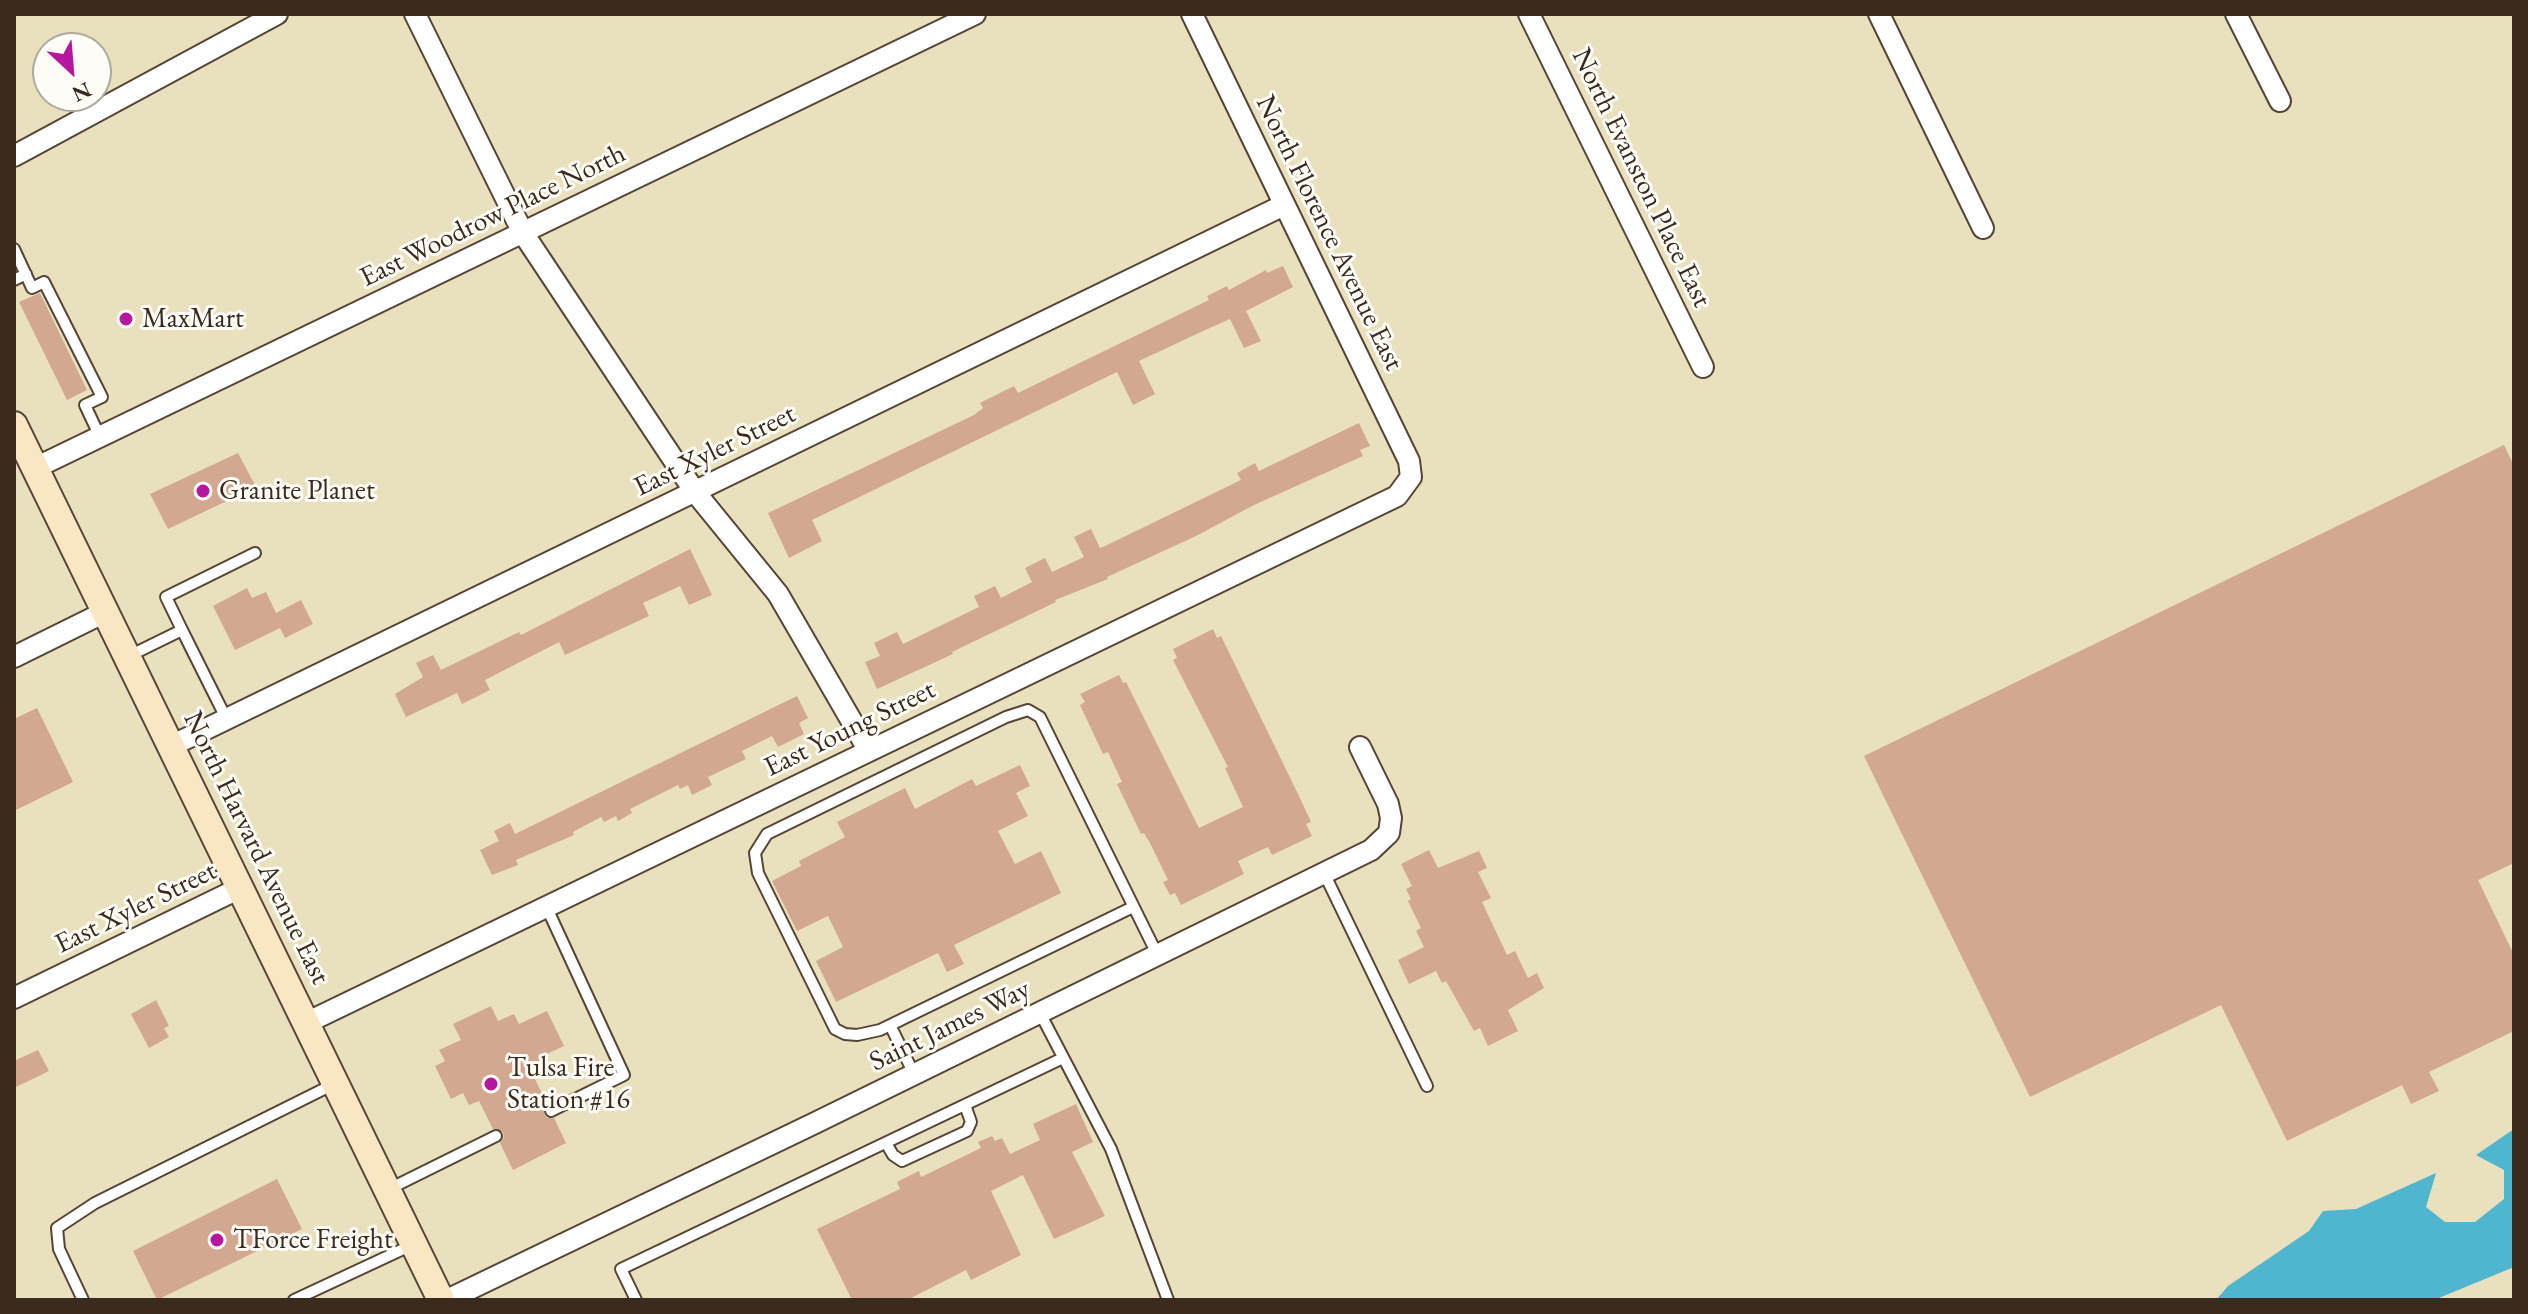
<!DOCTYPE html>
<html>
<head>
<meta charset="utf-8">
<style>
  body { margin:0 }
  #map { position:relative; width:2528px; height:1314px; overflow:hidden; background:#e9e0bd; font-family:"EB Garamond",serif }
  canvas { display:block }
  .frame { position:absolute; inset:0; border:16px solid #3b2a1e; pointer-events:none }
  .north { position:absolute; left:32px; top:32px; width:80px; height:80px; box-sizing:border-box; background:#fdfcf7; border:2px solid #afa8a0; border-radius:50%; rotate:154deg; font-size:22px; font-weight:700; line-height:32px; text-align:center; color:#3b2a1e }
  .north::after { content:''; display:block; margin:auto; width:28px; height:36px; background:#b5179e; clip-path:polygon(50% 0,100% 100%,50% 72%,0 100%) }
</style>
</head>
<body>
<div id="map">
<canvas width="2528" height="1314"></canvas>
<div class="frame"></div>
<div class="north">N</div>
</div>
<script>
const c = document.querySelector('canvas').getContext('2d');
c.lineJoin = 'round';
function fill(path, color) { c.fillStyle = color; c.fill(path, 'evenodd'); }
const toPath = rows => new Path2D(rows.map(r => 'M' + r).join(''));
function strokePath(path, color, width, dash) { c.strokeStyle = color; c.lineWidth = width; c.lineCap = dash ? 'butt' : 'round'; c.setLineDash(dash || []); c.stroke(path); }
function write(font, color, halo, rows, align = 'center') {
  c.font = font + ' "EB Garamond",serif'; c.lineWidth = 6; c.setLineDash([]); c.textBaseline = 'middle'; c.strokeStyle = halo; c.fillStyle = color; for (const [text, x, y, turn = 0] of rows) {
    c.save(); c.translate(x, y); c.rotate((+turn || 0) * Math.PI / 180); c.textAlign = isNaN(turn) ? turn : align; if (halo) c.strokeText(text, 0, 0); c.fillText(text, 0, 0); c.restore();
  }
}
const water = toPath([
  [2514,1129,2514,1267,2434,1300,2216,1300,2228,1286,2309,1231,2323,1211,2356,1209,2436,1173,2426,1207,2445,1222,2475,1222,2504,1199,2504,1170,2476,1155]
]);
const building = toPath([
  [1283,266,1293,287,1246,311,1261,341,1244,348,1230,319,1203,331,1139,361,1155,394,1133,405,1117,372,812,520,822,541,789,558,768,513,974,415,983,408,980,403,1014,386,1018,393,1209,300,1207,296,1227,286,1229,290,1266,270,1267,273],
  [40,293,87,390,67,400,19,302],
  [1359,423,1370,446,1360,450,1363,456,1254,505,1196,536,1107,577,1108,579,1055,600,1056,602,952,652,953,654,877,689,865,662,880,656,874,643,897,632,903,644,979,607,974,596,995,586,1001,598,1032,582,1025,568,1045,558,1052,572,1084,557,1074,537,1091,529,1100,548,1103,547,1241,480,1237,473,1255,463,1259,471],
  [2504,445,2514,466,2514,863,2478,880,2514,955,2514,1031,2429,1072,2439,1091,2411,1104,2402,1085,2287,1141,2221,1005,2030,1097,1864,756],
  [238,453,256,487,168,529,150,494],
  [690,549,712,595,689,605,680,586,643,603,649,616,565,655,559,642,485,680,490,690,462,704,457,693,406,717,395,694,423,677,416,663,433,655,441,670,519,632,521,635],
  [247,588,252,598,266,592,276,613,301,600,313,624,285,638,280,628,235,650,213,606],
  [1213,629,1217,638,1221,636,1298,794,1311,822,1306,824,1312,836,1272,855,1268,847,1238,861,1244,874,1181,905,1175,893,1170,895,1163,882,1168,880,1150,843,1144,833,1141,834,1117,784,1122,782,1108,752,1103,754,1080,705,1085,702,1080,694,1119,675,1123,683,1126,682,1199,828,1243,807,1225,768,1228,767,1173,660,1177,658,1173,649],
  [797,696,808,718,799,723,804,734,778,747,772,736,742,751,746,759,708,777,712,785,692,795,688,785,680,789,678,785,630,809,632,813,618,821,616,816,604,822,601,817,573,832,574,835,516,860,518,865,492,875,480,850,499,841,494,831,510,823,515,834],
  [37,708,73,782,14,811,14,719],
  [1020,765,1030,786,1016,793,1028,816,998,831,1015,864,1041,851,1061,893,954,945,964,964,947,972,938,953,836,1002,816,961,843,947,828,916,797,931,772,881,801,866,799,861,845,837,837,822,905,788,915,809,972,779,976,786],
  [1429,850,1438,868,1479,851,1487,868,1478,872,1491,898,1482,902,1507,955,1515,951,1528,978,1537,973,1544,988,1508,1010,1518,1031,1488,1046,1480,1028,1474,1031,1446,981,1442,983,1436,971,1409,984,1398,960,1424,947,1416,931,1421,928,1408,901,1411,899,1406,889,1412,886,1401,864],
  [156,1000,169,1026,164,1028,169,1037,149,1048,131,1014],
  [491,1006,498,1021,514,1014,519,1024,547,1011,564,1046,538,1058,544,1070,533,1075,547,1104,544,1114,547,1118,554,1118,566,1143,513,1170,500,1143,504,1137,503,1132,493,1129,479,1101,469,1105,463,1093,451,1099,435,1066,445,1061,439,1050,461,1040,453,1024],
  [38,1050,49,1071,14,1088,14,1061],
  [1076,1104,1093,1142,1072,1152,1105,1216,1054,1239,1023,1175,991,1191,1021,1255,971,1280,966,1270,907,1300,852,1300,817,1229,900,1189,897,1182,919,1171,921,1177,981,1148,978,1142,992,1136,995,1141,1002,1138,1010,1154,1040,1140,1033,1124],
  [277,1179,302,1229,157,1300,133,1251]
]);
const lane = toPath([
  [14,249,32,288,44,282,102,397,85,405,100,437],
  [14,280,26,274],
  [182,630,227,720],
  [129,656,182,630,166,597,255,553],
  [1324,873,1427,1086],
  [546,906,624,1075,551,1111],
  [1133,907,880,1030,857,1035,845,1034,835,1029,758,873,755,853,767,834,1006,717,1028,710,1040,717,1158,956],
  [1040,1013,1111,1149,1168,1300],
  [890,1025,914,1074],
  [886,1143,893,1155,902,1161,967,1131,971,1122,965,1105],
  [387,1190,496,1136],
  [83,1300,59,1249,57,1228,95,1203,334,1084],
  [294,1300,412,1245],
  [636,1300,621,1269,1063,1058]
]);
const street = toPath([
  [415,14,523,233,695,492,778,594,869,751],
  [1529,14,1703,367],
  [1879,14,1983,228],
  [2236,14,2280,101],
  [14,156,277,14],
  [35,468,975,14],
  [14,657,105,612],
  [171,746,1284,205],
  [14,998,240,888],
  [306,1023,1397,496,1411,477,1409,461,1192,14],
  [447,1300,815,1123,1371,850,1389,833,1391,818,1388,804,1360,747]
]);
const secondary = toPath([
  [14,425,441,1300]
]);
const markers = [
  [126,319,8,"#b5179e"],
  [203,491,8,"#b5179e"],
  [491,1084,8,"#b5179e"],
  [217,1240,8,"#b5179e"]
];
const streetNames = [
  ["North Evanston Place East",1641,178,64],
  ["East Woodrow Place North",493,216,-26],
  ["North Florence Avenue East",1329,233,64],
  ["East Xyler Street",715,451,-26],
  ["East Young Street",850,729,-26],
  ["North Harvard Avenue East",256,848,64],
  ["East Xyler Street",136,908,-26],
  ["Saint James Way",950,1026,-26]
];
const poiNames = [
  ["MaxMart",142,319],
  ["Granite Planet",219,491],
  ["Tulsa Fire",507,1068],
  ["Station #16",507,1100],
  ["TForce Freight",233,1240]
];
fill(water, '#50b5cf');
fill(building, '#d3a890');
strokePath(lane, '#554536', 14);
strokePath(street, '#554536', 24);
strokePath(secondary, '#554536', 30);
strokePath(lane, '#fff', 10);
strokePath(street, '#fff', 20);
strokePath(secondary, '#fbe6c4', 26);
for (const [x, y, r, color] of markers) { const dot = new Path2D(); dot.arc(x, y, r, 0, 2 * Math.PI); c.fillStyle = color; c.fill(dot); strokePath(dot, '#fdfcf7', 3); }
write('28px', '#3b2a1e', '#fdfcf7', streetNames);
write('28px', '#3b2a1e', '#fdfcf7', poiNames, 'left');
</script>
</body>
</html>
